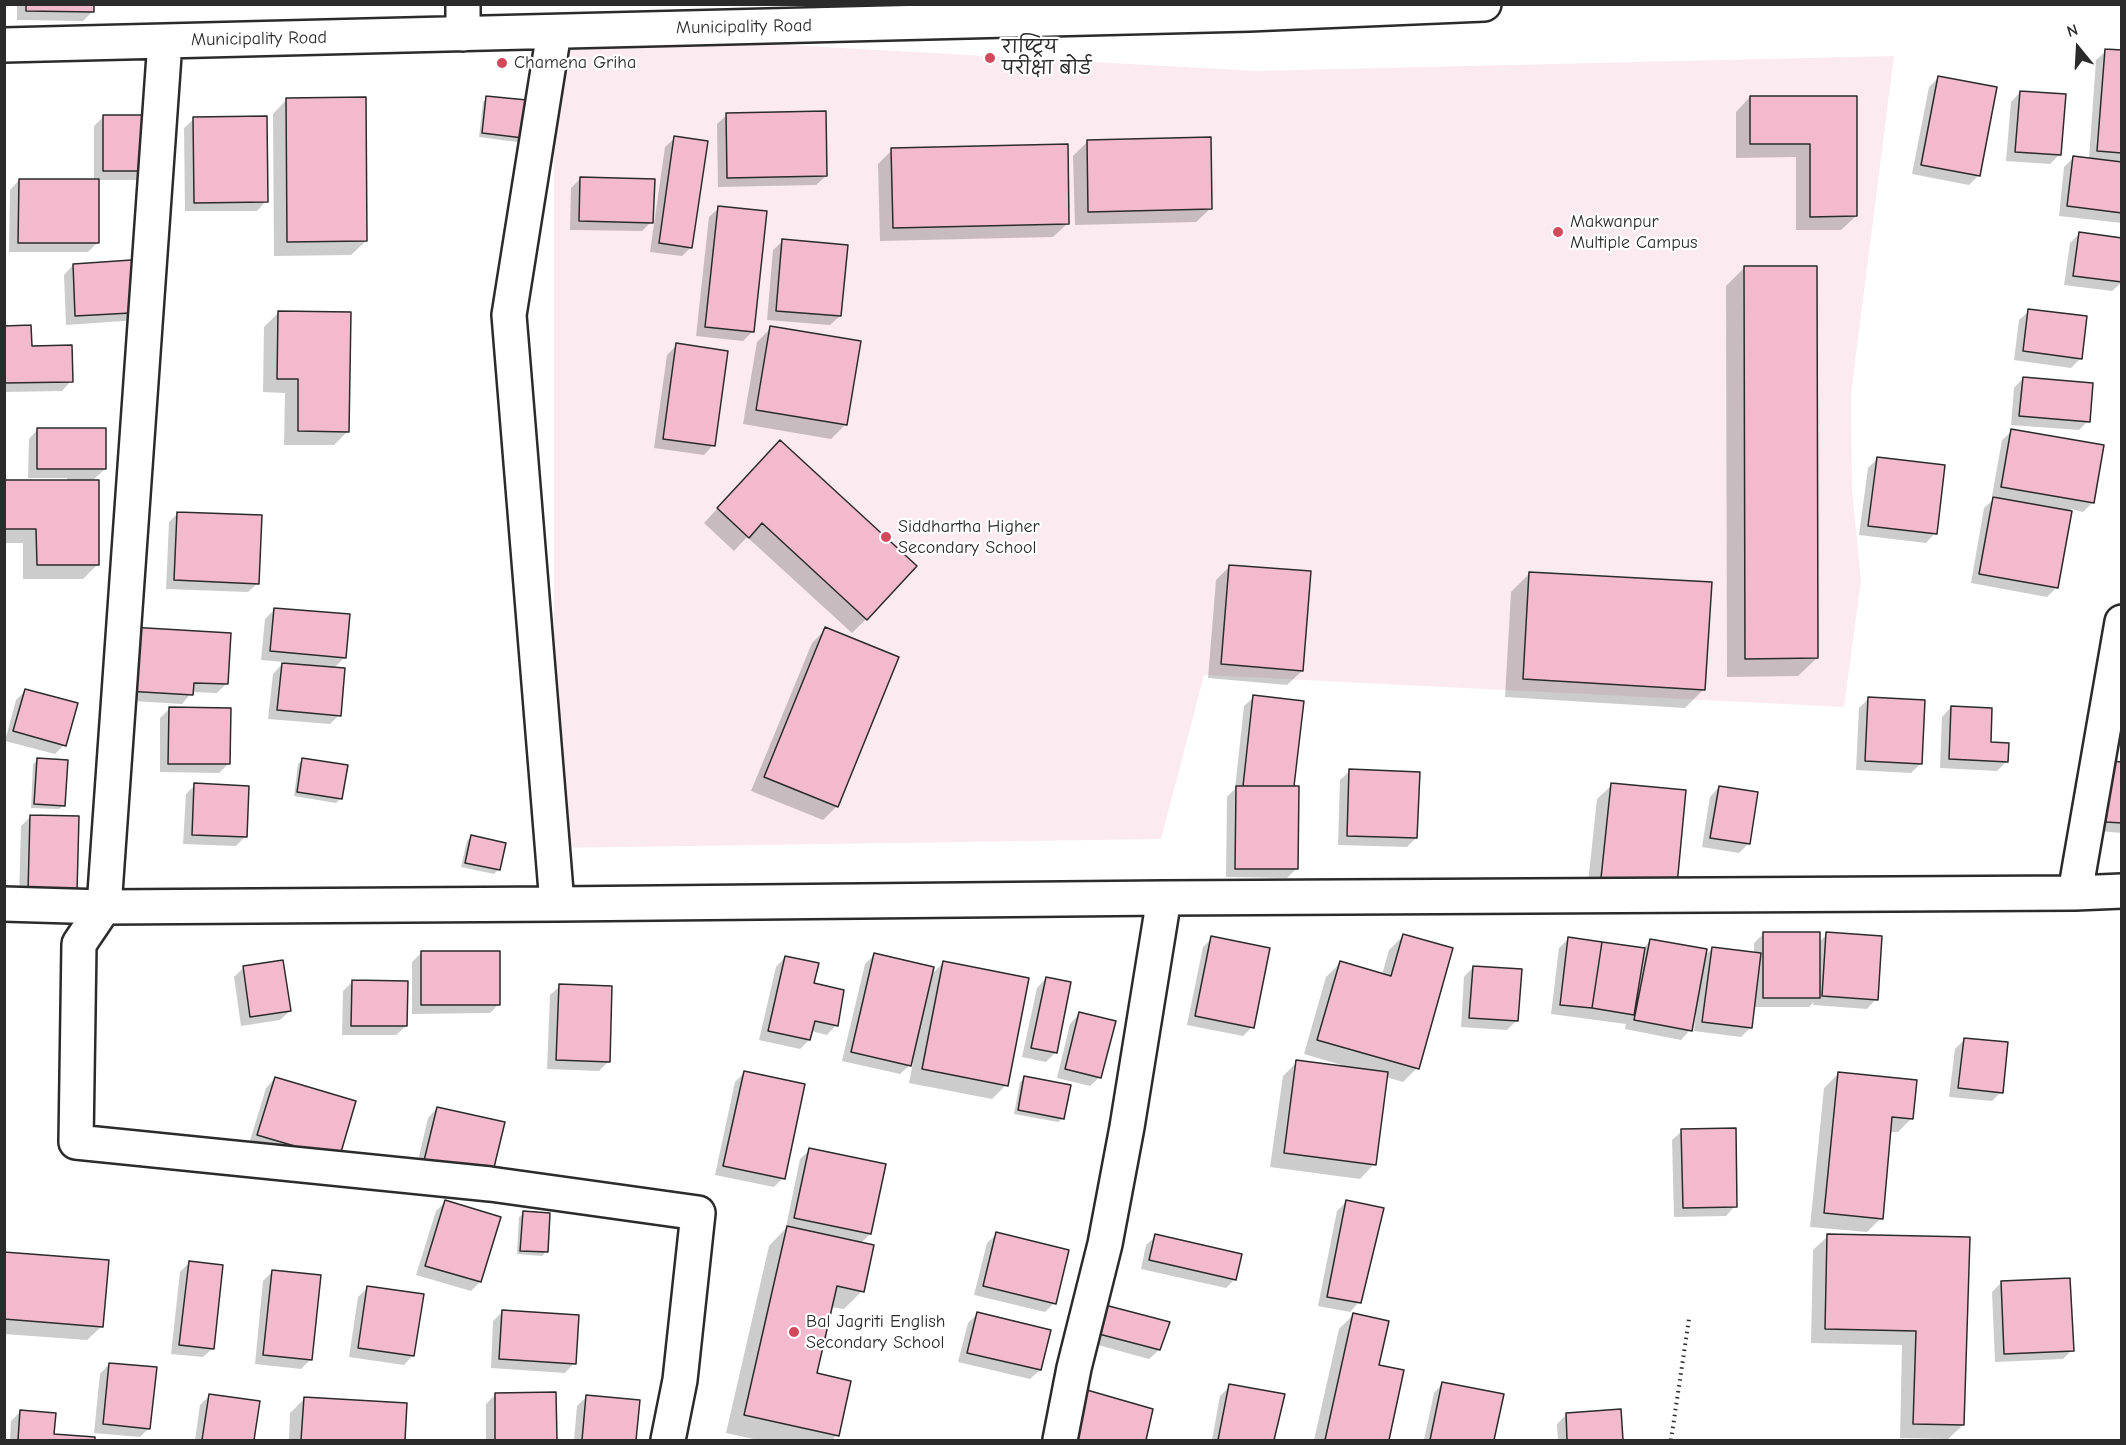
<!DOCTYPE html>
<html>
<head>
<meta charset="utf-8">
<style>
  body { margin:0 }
  #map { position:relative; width:2126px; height:1445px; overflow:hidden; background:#fff; font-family:"Comic Neue",sans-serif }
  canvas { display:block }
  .frame { position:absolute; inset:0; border:6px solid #2b2b2b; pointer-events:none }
  .north { position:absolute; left:2048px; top:18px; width:60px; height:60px; -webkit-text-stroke:4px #fff; paint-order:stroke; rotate:342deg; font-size:16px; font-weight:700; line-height:24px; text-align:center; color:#2b2b2b }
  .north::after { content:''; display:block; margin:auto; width:21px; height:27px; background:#2b2b2b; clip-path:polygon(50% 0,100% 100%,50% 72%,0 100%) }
</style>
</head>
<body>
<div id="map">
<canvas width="2126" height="1445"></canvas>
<div class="frame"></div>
<div class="north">N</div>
</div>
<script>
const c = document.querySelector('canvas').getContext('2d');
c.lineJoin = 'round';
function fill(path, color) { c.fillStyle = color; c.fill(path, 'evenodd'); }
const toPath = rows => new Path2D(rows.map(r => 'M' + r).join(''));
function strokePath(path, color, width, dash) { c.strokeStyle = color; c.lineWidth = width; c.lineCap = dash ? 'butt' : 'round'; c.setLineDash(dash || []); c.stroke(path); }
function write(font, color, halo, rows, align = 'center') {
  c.font = font + ' "Comic Neue","Playpen Sans Deva",sans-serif'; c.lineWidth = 4.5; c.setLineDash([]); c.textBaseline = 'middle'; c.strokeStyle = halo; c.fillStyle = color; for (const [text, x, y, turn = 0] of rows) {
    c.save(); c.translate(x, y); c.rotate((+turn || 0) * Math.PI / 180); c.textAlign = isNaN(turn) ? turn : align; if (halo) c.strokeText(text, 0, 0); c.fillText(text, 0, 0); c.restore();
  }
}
const built = toPath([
  [554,32,1256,71,1894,56,1851,393,1852,490,1861,581,1844,707,1204,675,1161,839,554,848]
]);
const shadow = toPath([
  [17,4,93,4,93,11,83,21,17,20],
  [2106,51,2122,52,2122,223,2059,216,2064,167,2074,157,2089,159,2096,60],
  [1938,78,1979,175,1969,185,1912,174,1929,87],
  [2020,92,2060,154,2050,164,2006,161,2011,102],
  [1750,97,1856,97,1856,216,1841,230,1796,230,1796,157,1736,158,1736,112],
  [487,98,522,137,517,142,479,137,483,102],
  [287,99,366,241,351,255,274,256,273,114],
  [727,115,826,176,816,185,718,187,717,124],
  [104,116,148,180,98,180,97,243,88,252,9,252,10,190,19,180,94,181,94,126],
  [194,119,266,201,257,211,185,211,184,128],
  [675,138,691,247,682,256,650,252,665,147],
  [1087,142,1211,208,1196,222,1075,225,1073,156],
  [892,150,1068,223,1053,237,880,241,878,164],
  [581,178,651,222,642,231,570,230,571,188],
  [719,208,753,331,743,341,696,336,709,217],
  [2079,234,2122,282,2112,291,2064,285,2070,243],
  [783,241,840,316,830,325,767,320,773,250],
  [73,265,138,320,66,325,64,275],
  [1744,268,1817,658,1798,676,1727,677,1726,286],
  [2029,311,2081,358,2071,368,2014,360,2019,320],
  [278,313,348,431,334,445,284,445,285,393,263,392,264,327],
  [4,327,30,348,71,381,62,391,4,392],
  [771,328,846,424,831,439,743,424,757,342],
  [677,345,713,445,704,455,654,448,667,355],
  [2023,378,2088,421,2079,430,2011,425,2014,388],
  [38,429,105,469,92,481,98,564,83,579,23,579,23,543,4,543,4,481,67,481,67,478,28,478,29,439],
  [2012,431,2093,502,2083,512,2071,509,2057,587,2047,597,1971,583,1984,508,1996,497,1992,496,2002,440],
  [766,456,866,619,852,633,747,537,734,551,704,523],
  [1878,458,1935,533,1926,543,1859,535,1868,468],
  [178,513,258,583,248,592,166,589,169,522],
  [1230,566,1302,671,1287,685,1208,678,1216,580],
  [1530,573,1704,689,1685,708,1505,697,1511,592],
  [274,610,345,657,333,669,339,715,330,724,268,719,273,674,284,662,261,660,265,619],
  [826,629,837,806,823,820,751,791,812,643],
  [121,638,226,684,217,693,192,692,182,704,117,700],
  [25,691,64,745,55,754,5,741,16,700],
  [1254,697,1292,787,1296,869,1287,878,1226,877,1227,797,1235,789,1244,706],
  [1868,699,1921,763,1911,773,1856,770,1859,708],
  [1951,707,2007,761,1997,771,1940,768,1942,717],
  [169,709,229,763,219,773,160,772,160,718],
  [38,760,64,805,59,809,31,808,33,764],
  [303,760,341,798,336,803,294,796,298,764],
  [2122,763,2122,833,2098,831,2102,772],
  [1350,771,1416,838,1407,847,1338,845,1340,780],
  [195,785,245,837,236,846,183,844,186,794],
  [1612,785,1676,885,1587,892,1597,799],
  [1719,787,1748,844,1739,853,1702,847,1710,797],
  [30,817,76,892,19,900,21,826],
  [471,837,498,870,494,874,461,867,467,841],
  [1763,934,1819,942,1827,934,1876,999,1867,1009,1813,1005,1814,1002,1809,1007,1753,1007,1750,1028,1741,1037,1694,1031,1696,1013,1694,1013,1690,1030,1681,1040,1625,1029,1626,1024,1551,1014,1559,948,1568,939,1642,949,1651,940,1704,956,1713,948,1754,953,1754,943],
  [1403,936,1417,1068,1403,1082,1386,1077,1374,1164,1360,1179,1270,1167,1283,1076,1297,1062,1348,1069,1348,1067,1304,1054,1326,977,1340,963,1382,975,1389,950],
  [1212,938,1252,1027,1243,1036,1187,1025,1203,947],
  [421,953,499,1004,490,1013,412,1014,412,962],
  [874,955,930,976,943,963,1006,1085,992,1099,909,1083,913,1062,900,1074,842,1061,865,964],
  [785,957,812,984,836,1025,827,1035,811,1031,809,1040,800,1049,759,1040,776,967],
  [1473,967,1517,1020,1507,1030,1461,1027,1464,977],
  [243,968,290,1011,280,1020,241,1026,234,977],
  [1046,978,1056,1052,1046,1062,1022,1057,1037,988],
  [353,981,406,1026,396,1035,342,1035,343,991],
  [560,986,608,1062,599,1071,547,1069,550,995],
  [1079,1014,1100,1077,1090,1086,1057,1078,1070,1024],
  [1964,1040,2001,1092,1992,1101,1949,1097,1955,1049],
  [744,1073,783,1178,774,1187,715,1175,735,1082],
  [1838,1074,1912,1118,1898,1132,1890,1132,1881,1218,1867,1232,1810,1227,1824,1088],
  [275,1078,337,1158,249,1144,266,1088],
  [1025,1078,1063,1118,1058,1122,1014,1114,1020,1082],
  [437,1108,503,1123,414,1178,428,1118],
  [1682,1131,1735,1206,1726,1216,1674,1217,1672,1140],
  [810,1150,870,1234,860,1244,862,1291,844,1309,831,1307,815,1374,837,1435,832,1440,758,1440,726,1433,769,1246,787,1227,786,1227,800,1159],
  [445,1202,480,1282,471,1291,416,1275,436,1211],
  [1346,1202,1359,1302,1350,1312,1318,1306,1337,1211],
  [524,1213,546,1252,542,1256,517,1254,519,1217],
  [997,1234,1054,1303,1045,1312,974,1295,987,1243],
  [1156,1236,1235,1279,1226,1288,1141,1269,1146,1245],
  [1828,1236,1968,1239,1963,1425,1948,1439,1900,1438,1902,1345,1811,1343,1813,1250],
  [4,1253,102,1326,87,1340,4,1334],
  [189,1263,213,1348,203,1357,171,1354,180,1272],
  [273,1271,311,1359,301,1369,255,1364,263,1281],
  [2002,1282,2072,1350,2063,1359,1995,1362,1992,1292],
  [368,1287,413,1355,404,1365,349,1357,358,1297],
  [503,1311,574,1363,565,1373,491,1368,493,1321],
  [977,1314,1040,1370,1030,1379,958,1362,968,1323],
  [1353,1315,1377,1366,1402,1371,1387,1440,1314,1440,1339,1329],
  [1096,1316,1159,1350,1149,1359,1087,1342],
  [109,1364,149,1428,140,1437,94,1433,100,1374],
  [1443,1383,1502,1395,1493,1440,1424,1440,1434,1393],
  [1230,1386,1283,1396,1273,1440,1212,1440,1220,1396],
  [496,1394,555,1394,555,1440,486,1440,486,1404],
  [210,1395,258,1402,252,1440,195,1440,200,1405],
  [586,1397,638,1401,634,1440,574,1440,577,1406],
  [305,1398,405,1404,403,1440,289,1440,290,1413],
  [1151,1410,1144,1440,1061,1440],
  [21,1411,52,1435,93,1439,93,1440,10,1440,11,1421],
  [1620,1411,1622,1440,1558,1440,1557,1424,1566,1415]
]);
const building = toPath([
  [26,4,94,4,94,12,26,11,26,4],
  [2105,49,2122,50,2122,153,2097,151,2105,49],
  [1938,76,1997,87,1980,176,1921,165,1938,76],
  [2020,91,2066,94,2061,155,2015,152,2020,91],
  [486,96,527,100,523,138,482,133,486,96],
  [1750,96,1857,96,1857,216,1810,217,1810,144,1750,144,1750,96],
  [366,97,367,241,287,242,286,98,366,97],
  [826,111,827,176,727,178,726,113,826,111],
  [103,115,160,115,159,171,103,171,103,115],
  [267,116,268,202,194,203,193,117,267,116],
  [674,136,708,141,692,248,659,243,674,136],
  [1211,137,1212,209,1088,212,1087,140,1211,137],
  [1068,144,1069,224,893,228,891,148,1068,144],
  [2073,156,2122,162,2122,213,2067,206,2073,156],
  [580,177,655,179,653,223,579,221,580,177],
  [19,179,99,179,99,243,18,243,19,179],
  [718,206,767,211,754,332,705,327,718,206],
  [2079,232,2122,238,2122,282,2073,276,2079,232],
  [782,239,848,245,841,316,776,311,782,239],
  [146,259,149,312,75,316,73,264,146,259],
  [1744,266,1817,266,1818,658,1745,659,1744,266],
  [2028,309,2087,316,2082,359,2023,351,2028,309],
  [278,311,351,312,349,432,298,431,298,379,277,379,278,311],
  [31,325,32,346,72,345,73,382,4,383,4,326,31,325],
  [770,326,861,341,847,425,756,410,770,326],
  [676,343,728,351,715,446,663,439,676,343],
  [2023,377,2093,383,2090,422,2019,416,2023,377],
  [37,428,106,428,106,469,37,469,37,428],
  [2011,429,2104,445,2094,503,2001,487,2011,429],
  [780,440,917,566,867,620,762,523,749,538,717,508,780,440],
  [1877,457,1945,465,1937,534,1868,526,1877,457],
  [4,480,99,480,99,565,37,565,36,529,4,529,4,480],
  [1993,497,2072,511,2058,588,1979,574,1993,497],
  [177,512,262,515,259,584,174,580,177,512],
  [1229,565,1311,571,1303,671,1221,664,1229,565],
  [1529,572,1712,582,1705,690,1523,679,1529,572],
  [274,608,350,614,346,658,270,651,274,608],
  [130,627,231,633,228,684,194,683,193,695,126,691,130,627],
  [825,627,899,657,838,807,764,777,825,627],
  [282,663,345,668,341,716,277,710,282,663],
  [25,689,78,703,66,746,13,731,25,689],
  [1253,695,1304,701,1294,786,1243,786,1253,695],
  [1868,697,1925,700,1922,764,1865,761,1868,697],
  [1951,706,1992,708,1991,742,2009,743,2008,762,1949,759,1951,706],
  [169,707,231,708,230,764,168,764,169,707],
  [37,758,68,760,65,806,34,804,37,758],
  [302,758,348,765,342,799,297,792,302,758],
  [2111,761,2122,762,2122,823,2106,822,2111,761],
  [1349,769,1420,772,1417,838,1347,836,1349,769],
  [194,783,249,786,247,837,192,835,194,783],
  [1611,783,1686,790,1677,885,1601,878,1611,783],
  [1236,786,1299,786,1298,869,1235,869,1236,786],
  [1719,786,1758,792,1750,844,1710,838,1719,786],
  [30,815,79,816,77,892,28,891,30,815],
  [471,835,506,843,500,870,465,863,471,835],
  [1763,932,1820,932,1820,998,1763,998,1763,932],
  [1826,932,1882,936,1878,1000,1822,996,1826,932],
  [1403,934,1453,948,1419,1069,1317,1040,1340,961,1391,976,1403,934],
  [1211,936,1270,948,1254,1028,1195,1016,1211,936],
  [1568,937,1602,942,1592,1008,1560,1005,1568,937],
  [1650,939,1707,949,1692,1031,1634,1020,1650,939],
  [1602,942,1645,948,1634,1015,1592,1008,1602,942],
  [1712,947,1761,953,1752,1028,1702,1022,1712,947],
  [421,951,500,951,500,1005,421,1005,421,951],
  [874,953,934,967,911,1066,851,1052,874,953],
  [785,956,819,963,814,983,844,990,838,1026,815,1021,810,1040,768,1031,785,956],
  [283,960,291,1011,250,1017,243,966,283,960],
  [943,961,1029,978,1008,1086,922,1069,943,961],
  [1473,966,1522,969,1518,1021,1469,1018,1473,966],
  [1046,977,1071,982,1057,1053,1031,1048,1046,977],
  [352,980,408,981,407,1026,351,1026,352,980],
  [559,984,612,986,610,1062,556,1060,559,984],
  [1079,1012,1116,1021,1101,1078,1065,1069,1079,1012],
  [1964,1038,2008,1042,2003,1093,1958,1088,1964,1038],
  [1296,1060,1388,1072,1376,1165,1284,1153,1296,1060],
  [744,1071,805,1084,785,1179,723,1166,744,1071],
  [1838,1072,1917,1080,1913,1119,1892,1117,1883,1219,1824,1213,1838,1072],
  [1024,1076,1071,1085,1064,1119,1018,1110,1024,1076],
  [275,1077,356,1101,339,1159,257,1135,275,1077],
  [437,1107,505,1122,490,1184,422,1169,437,1107],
  [1736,1128,1737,1207,1683,1208,1681,1129,1736,1128],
  [809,1148,886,1164,871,1234,794,1218,809,1148],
  [445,1200,501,1217,481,1282,425,1266,445,1200],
  [1346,1200,1384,1208,1361,1303,1327,1297,1346,1200],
  [523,1211,550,1213,548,1252,520,1251,523,1211],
  [787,1226,874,1245,864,1292,837,1286,817,1373,851,1381,839,1436,744,1415,787,1226],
  [996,1232,1069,1250,1056,1304,983,1286,996,1232],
  [1155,1234,1242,1254,1236,1280,1149,1260,1155,1234],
  [1827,1234,1970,1237,1964,1425,1913,1424,1916,1331,1825,1329,1827,1234],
  [4,1252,109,1260,103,1327,4,1319,4,1252],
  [189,1261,223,1265,214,1349,179,1345,189,1261],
  [272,1270,321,1275,312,1360,263,1355,272,1270],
  [2070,1278,2074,1351,2004,1354,2001,1281,2070,1278],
  [367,1286,424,1294,414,1356,358,1348,367,1286],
  [1105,1305,1170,1322,1160,1350,1095,1333,1105,1305],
  [502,1310,579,1315,576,1364,499,1359,502,1310],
  [977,1312,1051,1330,1041,1370,967,1353,977,1312],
  [1353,1313,1389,1321,1379,1365,1404,1370,1389,1440,1325,1440,1353,1313],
  [109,1363,157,1367,150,1429,103,1424,109,1363],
  [1442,1382,1504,1394,1494,1440,1430,1440,1442,1382],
  [1229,1384,1285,1394,1274,1440,1218,1440,1229,1384],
  [1080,1388,1153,1409,1146,1440,1067,1440,1080,1388],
  [556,1392,557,1440,495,1440,495,1393,556,1392],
  [209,1394,260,1401,254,1440,202,1440,209,1394],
  [586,1395,640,1400,636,1440,582,1440,586,1395],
  [304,1397,407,1403,405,1440,301,1440,304,1397],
  [1621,1409,1623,1440,1567,1440,1566,1413,1621,1409],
  [20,1410,56,1413,54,1434,95,1437,95,1440,18,1440,20,1410]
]);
const path = toPath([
  [1671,1440,1689,1319]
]);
const minor = toPath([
  [463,4,463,34],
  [554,32,509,315,557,904],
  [165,41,104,907,79,944,76,1142,490,1184,698,1213,680,1380,668,1440],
  [4,45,1249,14,1484,4],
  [2075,893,2122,622],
  [4,904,104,907,557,904,1164,898,2075,893,2122,891],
  [1060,1440,1074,1368,1105,1244,1127,1127,1164,898]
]);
const markers = [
  [990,58,6,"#d1495b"],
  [502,63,6,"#d1495b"],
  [1558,232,6,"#d1495b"],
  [886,537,6,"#d1495b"],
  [794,1332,6,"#d1495b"]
];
const streetNames = [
  ["Municipality Road",744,27,-1],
  ["Municipality Road",259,39,-1]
];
const poiNames = [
  ["राष्ट्रिय",1002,48],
  ["परीक्षा बोर्ड",1002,69],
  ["Chamena Griha",514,63],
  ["Makwanpur",1570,222],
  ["Multiple Campus",1570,243],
  ["Siddhartha Higher",898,527],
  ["Secondary School",898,548],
  ["Bal Jagriti English",806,1322],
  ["Secondary School",806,1343]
];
fill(built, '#fbeaf0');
fill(shadow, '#0003');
fill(building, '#f3bace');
strokePath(building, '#2b2b2b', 1.5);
strokePath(minor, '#2b2b2b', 38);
strokePath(path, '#2b2b2b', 4, [1.5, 4.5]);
strokePath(minor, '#fff', 33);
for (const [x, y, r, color] of markers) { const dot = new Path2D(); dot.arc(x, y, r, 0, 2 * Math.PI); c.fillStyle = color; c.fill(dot); strokePath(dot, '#fff', 2); }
write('18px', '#2b2b2b', '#fff', streetNames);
write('18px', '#2b2b2b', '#fff', poiNames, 'left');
</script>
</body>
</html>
